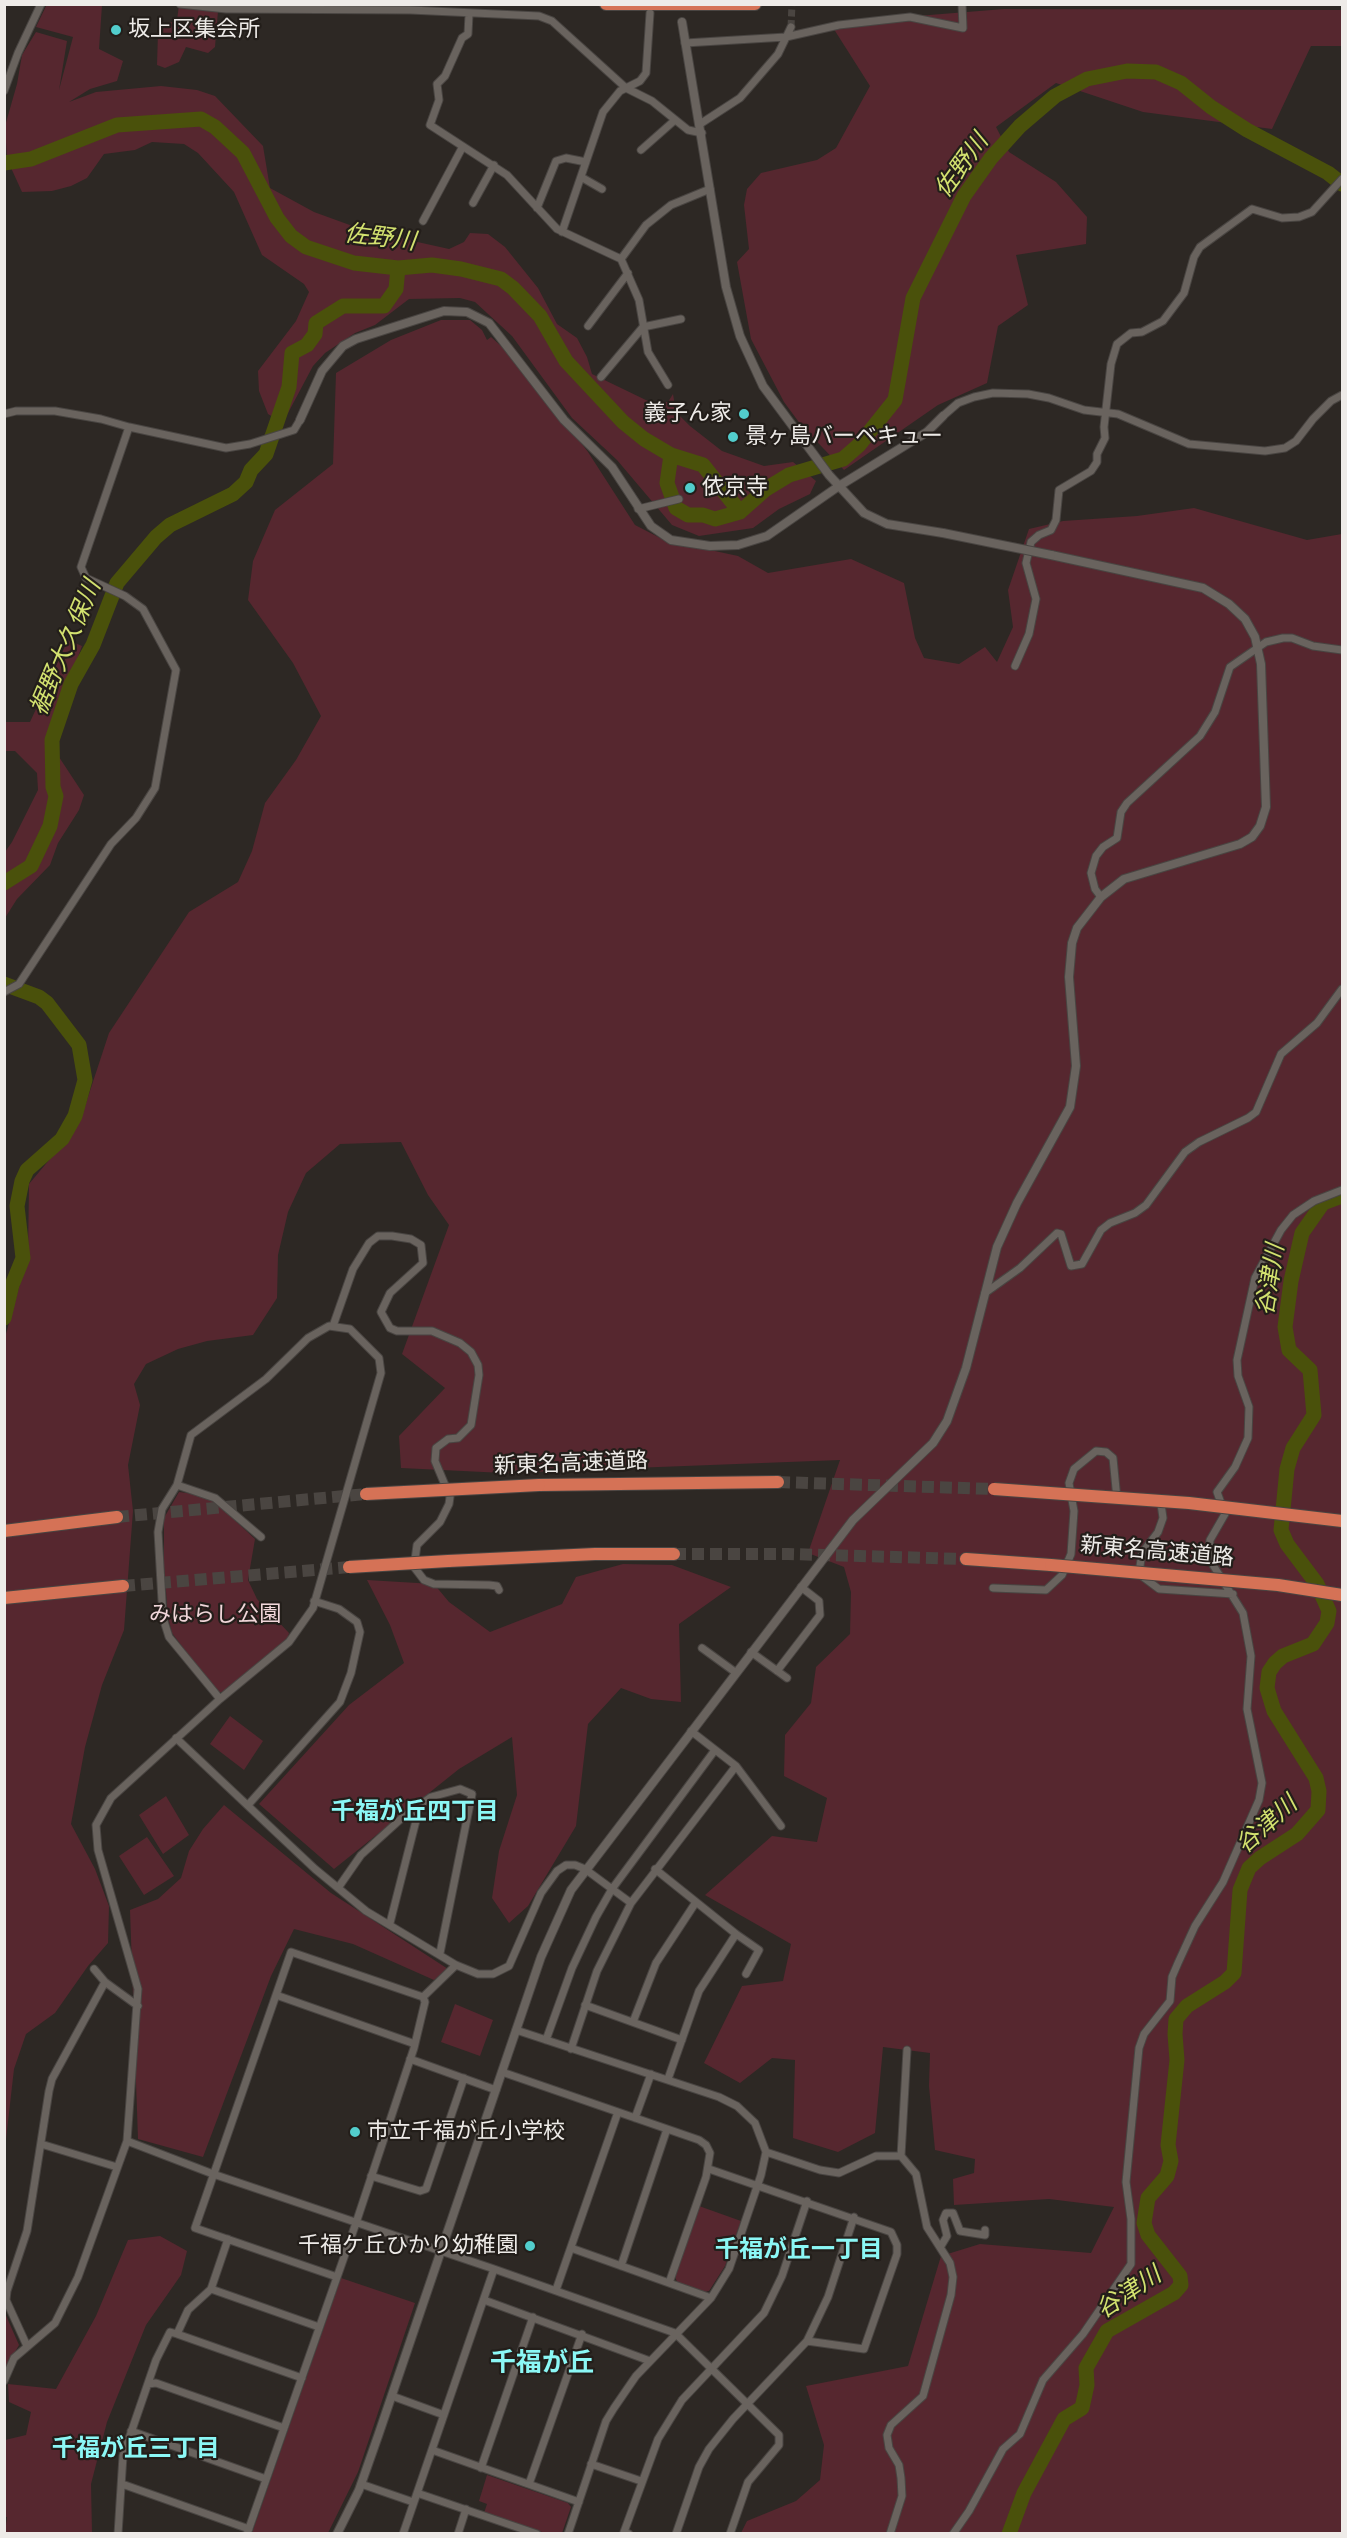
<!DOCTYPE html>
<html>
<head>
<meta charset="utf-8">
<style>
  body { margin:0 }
  #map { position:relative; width:1347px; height:2538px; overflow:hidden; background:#2d2824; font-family:Karla,sans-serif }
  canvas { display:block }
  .frame { position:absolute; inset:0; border:6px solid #eeebe8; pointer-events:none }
</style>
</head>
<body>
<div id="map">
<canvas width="1347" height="2538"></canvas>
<div class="frame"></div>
</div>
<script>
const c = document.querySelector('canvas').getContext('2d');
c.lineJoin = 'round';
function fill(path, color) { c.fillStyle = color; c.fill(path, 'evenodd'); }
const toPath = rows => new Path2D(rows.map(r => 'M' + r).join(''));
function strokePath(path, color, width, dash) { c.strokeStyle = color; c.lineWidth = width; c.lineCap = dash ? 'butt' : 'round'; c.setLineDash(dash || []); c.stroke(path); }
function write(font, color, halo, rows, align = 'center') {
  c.font = font + ' Karla,"Noto Sans JP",sans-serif'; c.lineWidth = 4.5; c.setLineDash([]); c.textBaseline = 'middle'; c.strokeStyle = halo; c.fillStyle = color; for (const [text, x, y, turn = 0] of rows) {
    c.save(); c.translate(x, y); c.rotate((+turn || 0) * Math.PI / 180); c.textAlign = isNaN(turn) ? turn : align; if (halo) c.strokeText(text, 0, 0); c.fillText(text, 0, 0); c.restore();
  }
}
const green = toPath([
  [47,4,102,5,99,49,123,61,117,81,90,89,69,102,96,92,161,86,197,90,215,96,263,146,270,188,314,212,358,228,388,230,404,239,449,249,464,242,470,233,488,234,505,247,538,288,557,324,577,338,587,357,592,374,650,402,668,402,673,394,676,412,690,426,722,451,764,466,793,462,816,481,810,494,779,509,753,528,699,536,672,525,617,460,572,418,512,336,475,302,460,298,409,299,375,325,355,333,325,353,313,366,288,413,278,420,268,414,259,391,258,371,296,321,309,292,304,284,262,255,234,192,198,153,184,144,152,142,135,150,104,154,87,178,71,186,52,191,22,192,7,159,5,126,17,84,22,55,36,32,67,41,59,90,73,37,36,27],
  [179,5,218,11,215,47,208,53,186,47,179,62,165,68,157,65,158,33,163,25,177,20],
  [1004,9,1342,10,1342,46,1311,46,1272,129,1143,112,1056,83,996,127,1009,152,1056,182,1087,217,1086,244,1016,255,1028,305,998,326,987,383,938,405,844,470,801,425,784,402,751,339,737,262,749,249,744,205,747,189,761,173,817,160,836,148,870,86,830,23],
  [441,320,470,320,482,330,487,340,491,337,520,363,588,452,635,525,664,540,738,556,768,573,851,559,904,583,915,638,924,658,959,664,985,647,997,662,1013,627,1008,590,1029,529,1063,521,1137,516,1194,508,1307,540,1342,534,1342,2533,741,2533,747,2521,796,2501,820,2480,824,2445,806,2386,908,2366,941,2256,980,2244,1091,2253,1114,2207,1049,2199,954,2205,953,2179,974,2173,975,2159,935,2150,929,2086,930,2053,883,2047,875,2133,838,2152,793,2138,795,2060,772,2058,740,2083,704,2063,742,1986,783,1981,791,1944,705,1895,772,1836,817,1842,827,1798,784,1776,785,1735,811,1703,816,1667,850,1634,851,1592,844,1567,808,1553,840,1460,504,1473,401,1468,399,1436,445,1388,402,1354,449,1225,428,1195,401,1142,340,1144,306,1173,288,1212,278,1255,277,1298,253,1335,207,1341,178,1349,146,1364,134,1384,140,1405,128,1465,133,1511,124,1630,102,1685,85,1747,71,1824,95,1869,109,1906,108,1943,88,1966,55,2013,26,2034,14,2069,5,2148,4,1341,28,1255,29,1184,71,1134,85,1106,109,1033,189,912,238,882,252,851,265,803,296,760,321,716,293,663,248,600,253,561,275,510,333,464,336,373,391,340],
  [68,640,82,646,52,729,59,757,84,795,79,810,58,843,50,865,17,899,5,918,5,852,12,842,38,790,37,773,15,751,5,751,5,722,30,722],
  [179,1492,203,1495,214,1501,255,1539,248,1580,257,1599,289,1633,287,1641,224,1692,216,1692,172,1633,168,1617,164,1566,164,1518],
  [623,1564,672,1565,731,1587,679,1624,681,1702,651,1699,621,1688,588,1724,576,1826,528,1906,509,1923,492,1898,499,1851,517,1795,512,1737,459,1769,334,1869,259,1804,349,1705,404,1663,390,1625,367,1580,434,1584,449,1602,490,1632,562,1604,576,1577],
  [230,1716,263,1741,244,1770,210,1744],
  [166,1796,189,1835,163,1854,139,1815],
  [224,1805,331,1893,448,1969,434,1980,353,1944,294,1929,271,1976,203,2157,138,2139,130,1910,158,1899,181,1878,189,1851,203,1829],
  [147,1837,174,1876,144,1895,119,1856],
  [455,2004,493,2020,480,2056,441,2042],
  [699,2206,741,2221,725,2266,709,2291,704,2292,677,2282,675,2276],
  [160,2236,187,2251,181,2275,146,2325,107,2422,91,2484,92,2533,5,2533,7,2517,4,2517,5,2440,26,2435,31,2412,9,2402,8,2384,56,2389,96,2316,128,2240],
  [341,2278,415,2303,358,2472,328,2533,252,2533],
  [4,2311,19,2345,5,2369,4,2369],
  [487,2475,568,2503,571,2507,562,2533,545,2533,484,2513,487,2504,479,2501]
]);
const river = toPath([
  [4,163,31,159,117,125,201,119,215,127,243,153,277,218,291,236,306,247,354,263,398,268,432,265,461,269,501,279,513,288,540,316,566,361,623,422,644,439,671,455,703,465,740,512],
  [671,455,667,483,676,508,688,515,703,515,715,519,740,512,766,489,789,475,843,459,859,445,895,400,913,298,964,196,991,158,1020,126,1055,96,1087,79,1127,71,1156,72,1181,83,1211,107,1247,130,1328,173,1342,184],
  [4,883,31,866,50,826,56,796,53,787,52,740,71,684,93,645,117,583,156,537,170,525,233,494,246,482,251,470,266,454,289,387,292,353,307,345,315,334,316,323,343,306,384,306,396,289,398,268],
  [4,984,39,997,47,1003,79,1045,85,1080,75,1116,62,1139,27,1170,22,1181,17,1206,23,1258,12,1285,4,1318],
  [1009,2534,1024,2493,1064,2419,1082,2408,1087,2385,1086,2368,1107,2331,1174,2293,1181,2285,1180,2276,1148,2235,1144,2223,1148,2198,1167,2176,1171,2161,1168,2145,1177,2060,1175,2034,1176,2019,1187,2006,1225,1982,1234,1973,1240,1890,1249,1868,1260,1858,1297,1834,1318,1810,1319,1791,1316,1778,1274,1711,1267,1688,1269,1672,1275,1663,1283,1656,1313,1644,1327,1623,1329,1611,1317,1584,1287,1544,1281,1530,1287,1469,1293,1448,1314,1415,1310,1370,1289,1350,1285,1327,1291,1281,1302,1233,1323,1203,1342,1196]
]);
const minorTunnel = toPath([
  [791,27,792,4]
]);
const motorwayTunnel = toPath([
  [778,1482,994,1489],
  [117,1517,366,1494],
  [674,1554,788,1554,966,1559],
  [123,1586,349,1567]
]);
const minor = toPath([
  [180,4,226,9,410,10,539,16,552,21,626,88,652,101,688,130,702,133],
  [469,14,468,34,462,38,445,76,437,84,439,100,430,125,507,175,557,229,621,259,639,300,648,352,668,385],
  [685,43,786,37,839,25,910,17,963,28,962,4],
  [4,91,18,53,41,4],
  [700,124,740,98,778,54,791,27],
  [641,150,675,120],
  [581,177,602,189],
  [473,203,494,165],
  [537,208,556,161,566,158,586,162],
  [423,221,462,148],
  [562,232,603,112,620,91,640,81,646,73,650,13],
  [621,259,646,225,671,205,710,189],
  [588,326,628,273],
  [601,377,643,327,681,319],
  [4,414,16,411,55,411,101,419,129,427,226,448,250,444,294,430,300,420],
  [943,416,958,403,974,397,993,393,1028,394,1049,398,1084,410,1118,414,1189,444,1265,451,1285,448,1296,441,1313,419,1331,401,1342,395],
  [638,509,679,499],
  [1015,666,1029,634,1036,599,1026,563,1031,542,1039,535,1051,530,1056,520,1059,490,1091,471,1097,462,1097,454,1105,438,1104,427,1111,364,1117,344,1131,333,1142,332,1163,321,1184,293,1194,257,1200,247,1252,209,1282,218,1299,217,1312,212,1342,179],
  [1101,897,1095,889,1091,873,1096,856,1103,847,1117,838,1121,812,1127,803,1200,736,1215,712,1230,667,1266,642,1283,638,1292,638,1313,646,1342,650],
  [4,992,19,984,111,844,136,818,155,788,176,670,143,609,125,596,86,578,81,567,129,427],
  [985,1293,1020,1268,1057,1233,1061,1234,1071,1266,1082,1264,1101,1230,1110,1223,1135,1213,1146,1205,1185,1152,1199,1142,1248,1118,1256,1112,1281,1054,1317,1023,1342,989],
  [333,1326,353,1269,369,1243,378,1236,392,1236,411,1239,421,1245,423,1263,390,1293,381,1312,390,1328,397,1331,432,1331,460,1343,471,1352,478,1365,479,1375,471,1425,458,1438,448,1439,436,1448,435,1461,450,1497,449,1504,440,1522,417,1545,414,1567,424,1580,434,1584,489,1585,497,1586,499,1590],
  [177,1485,215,1498,261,1537],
  [1156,1502,1161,1504,1163,1518,1158,1532,1142,1553,1140,1566,1143,1577,1159,1589,1233,1594],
  [993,1588,1046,1590,1062,1575,1071,1554,1074,1511,1069,1483,1074,1469,1096,1451,1106,1452,1113,1458,1117,1499],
  [702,1648,735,1672],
  [751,1652,787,1678],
  [777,1671,820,1615,819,1601,801,1587],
  [220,1699,169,1637,163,1618,158,1532,162,1509,177,1485,191,1435,266,1379,308,1338,329,1326,350,1329,379,1358,381,1373,313,1608,289,1642,220,1699,111,1798,96,1825,98,1850,138,1989,127,2141,213,2174,494,2269,675,2333,779,2435,779,2445,748,2482,730,2534],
  [691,1731,736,1766,781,1826],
  [176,1738,315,1869,366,1911,456,1965,478,1974,493,1974,509,1966,541,1893,557,1871,566,1865,575,1865,585,1869,631,1903],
  [248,1805,340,1702,351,1673,360,1632,357,1622,339,1609,314,1601],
  [655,1869,736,1934,699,1991,668,2079],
  [338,1888,361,1855,403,1817,431,1797,460,1789,472,1794,440,1953],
  [390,1923,420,1805],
  [736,1934,759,1950,746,1974],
  [94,1969,105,1982,138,2006],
  [276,1995,415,2044],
  [423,1997,456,1965],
  [585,2005,682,2040],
  [633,2022,656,1963,696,1902],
  [516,2030,719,2097,737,2106,755,2123,766,2152,761,2175,729,2269,711,2298,636,2376,614,2408,606,2421,568,2534],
  [546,2040,572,1968,596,1917,612,1889,715,1750],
  [571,2049,597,1971,631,1903,736,1766],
  [410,2059,496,2090],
  [502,2072,618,2112,556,2290],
  [618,2112,699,2140,706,2145,710,2153,706,2177,669,2283],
  [635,2118,651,2074],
  [41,2144,117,2167],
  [766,2152,820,2170,839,2173,876,2156,901,2156,916,2174,927,2227,950,2263,953,2277,951,2295,923,2396,891,2425,887,2435,889,2448,899,2465,901,2478,902,2496,890,2534],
  [901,2156,907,2050],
  [709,2169,891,2232,897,2245,897,2254,864,2349,807,2341],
  [371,2176,420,2191,426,2189,464,2078],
  [228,2239,211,2289,188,2310,177,2334,302,2378],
  [941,2246,947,2236,943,2220,946,2213,953,2213,960,2231,985,2235,985,2230],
  [571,2248,711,2298],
  [621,2266,667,2129],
  [211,2289,319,2327],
  [484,2300,650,2361],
  [27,2346,6,2300,7,2291,27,2231,49,2091,52,2079,105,1982],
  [4,2381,14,2358,55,2323,78,2277,127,2141],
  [148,2384,156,2383,284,2428],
  [392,2396,444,2415],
  [131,2431,266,2479],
  [432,2450,579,2502],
  [591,2464,641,2481],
  [481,2468,533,2317],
  [122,2484,249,2529],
  [361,2484,413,2502],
  [529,2484,582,2334],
  [417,2493,537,2534],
  [118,2534,123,2456,156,2360,170,2332,177,2334],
  [247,2534,356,2223,414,2048,425,2002,423,1997,291,1952,195,2228,337,2277],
  [403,2534,494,2269],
  [458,2534,466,2509],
  [629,2534,624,2532,658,2439,682,2400,764,2313,782,2276,807,2201],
  [676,2534,699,2467,709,2449,733,2419,807,2341,828,2297,854,2217],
  [953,2534,969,2511,1003,2449,1020,2434,1043,2380,1083,2334,1131,2264,1131,2219,1126,2182,1139,2048,1144,2034,1170,2001,1172,1977,1178,1963,1195,1926,1223,1882,1259,1800,1262,1783,1247,1709,1251,1656,1243,1613,1213,1565,1209,1554,1210,1540,1225,1514,1217,1492,1235,1467,1248,1438,1249,1407,1238,1376,1237,1360,1255,1278,1281,1230,1293,1215,1314,1201,1342,1190]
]);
const tertiary = toPath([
  [682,22,726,287,740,336,763,386,829,475,864,513,887,524,943,533],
  [300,420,322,371,343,346,356,339,444,311,467,312,489,323,564,420,612,467,651,526,671,540,710,546,738,545,767,536,839,486,927,432,943,416],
  [337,2534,359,2490,378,2436,541,1957,571,1890,853,1520,933,1443,947,1421,966,1368,997,1247,1017,1203,1070,1107,1076,1066,1069,977,1072,943,1077,928,1101,897,1124,879,1240,844,1252,837,1260,826,1266,807,1261,664,1255,637,1245,619,1229,604,1203,588,1051,555]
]);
const motorway = toPath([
  [606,4,755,4],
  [539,1485,778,1482],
  [4,1531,117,1517],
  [966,1559,1051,1565],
  [448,1561,595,1554,674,1554],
  [4,1598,123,1586]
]);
const tertiaryBridge = toPath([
  [943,533,1051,555]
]);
const motorwayBridge = toPath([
  [994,1489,1189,1503,1342,1521],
  [366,1494,539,1485],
  [1051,1565,1278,1585,1342,1595],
  [349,1567,448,1561]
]);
const markers = [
  [116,30,6,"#52cdcc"],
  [744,414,6,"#52cdcc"],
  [733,437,6,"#52cdcc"],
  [690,488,6,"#52cdcc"],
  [355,2132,6,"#52cdcc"],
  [530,2246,6,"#52cdcc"]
];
const poiNames = [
  ["坂上区集会所",128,30],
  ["義子ん家",732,414,"right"],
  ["景ヶ島バーベキュー",745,437],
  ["依京寺",702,488],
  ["市立千福が丘小学校",367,2132],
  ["千福ケ丘ひかり幼稚園",518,2246,"right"]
];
const streetNames = [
  ["新東名高速道路",571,1464,-2],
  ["新東名高速道路",1157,1552,5]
];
const parkNames = [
  ["みはらし公園",215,1615]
];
const waterNames = [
  ["佐野川",962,166,-54],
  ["佐野川",380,238,7],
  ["裾野大久保川",66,648,-67],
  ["谷津川",1271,1280,-81],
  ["谷津川",1267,1825,-42],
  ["谷津川",1129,2293,-34]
];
const neighbourhoodNames = [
  ["千福が丘四丁目",415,1812],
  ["千福が丘一丁目",799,2250],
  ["千福が丘三丁目",136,2449]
];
const quarterNames = [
  ["千福が丘",542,2364]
];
fill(green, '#56272f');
strokePath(river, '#4a510b', 15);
strokePath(minorTunnel, '#4a4541', 7, [7, 3.5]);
strokePath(motorwayTunnel, '#4a4541', 12, [12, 6]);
strokePath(minor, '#494542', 9);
strokePath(tertiary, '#494542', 10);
strokePath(motorway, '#494542', 14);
strokePath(minor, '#69635e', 7);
strokePath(tertiary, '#69635e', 8);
strokePath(motorway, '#d57256', 12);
strokePath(tertiaryBridge, '#494542', 10, []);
strokePath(motorwayBridge, '#494542', 14, []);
strokePath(tertiaryBridge, '#69635e', 8);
strokePath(motorwayBridge, '#d57256', 12);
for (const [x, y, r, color] of markers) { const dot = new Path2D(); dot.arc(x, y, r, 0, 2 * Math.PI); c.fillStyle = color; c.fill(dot); strokePath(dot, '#231e1a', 2); }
write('22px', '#eeebe8', '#231e1a', poiNames, 'left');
write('22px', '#eeebe8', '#231e1a', streetNames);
write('22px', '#f0d6d9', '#231e1a', parkNames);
write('italic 24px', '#d3e26f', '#231e1a', waterNames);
write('bold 24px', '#8bf7f5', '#231e1a', neighbourhoodNames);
write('bold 26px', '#8bf7f5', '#231e1a', quarterNames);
</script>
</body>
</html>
